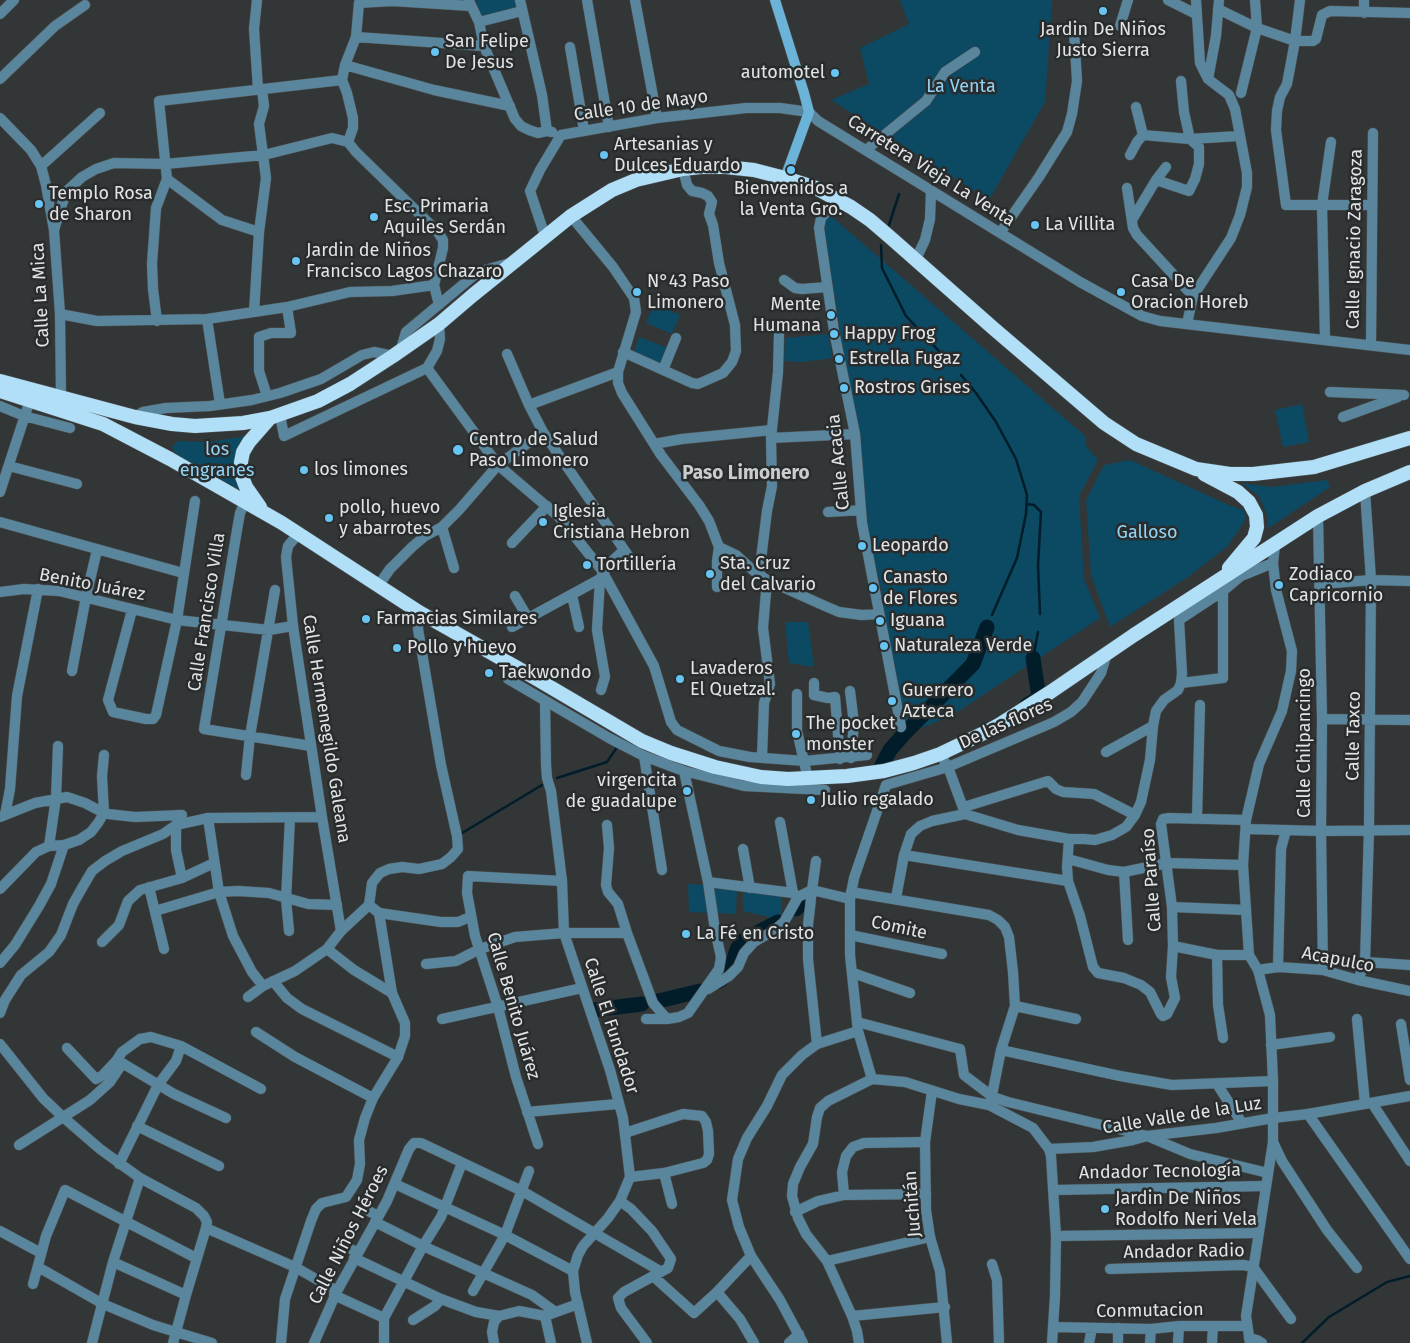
<!DOCTYPE html>
<html>
<head>
<meta charset="utf-8">
<style>
  body { margin:0 }
  canvas { display:block; background:#333637 }
</style>
</head>
<body>
<canvas width="1410" height="1343"></canvas>
<script>
const c = document.querySelector('canvas').getContext('2d');
c.lineJoin = 'round';
function fill(path, color) { c.fillStyle = color; c.fill(path, 'evenodd'); }
const toPath = rows => new Path2D(rows.map(r => 'M' + r).join(''));
function strokePath(path, color, width, dash) { c.strokeStyle = color; c.lineWidth = width; c.lineCap = dash ? 'butt' : 'round'; c.setLineDash(dash || []); c.stroke(path); }
function write(font, color, halo, rows, align = 'center') {
  c.font = font + ' "Fira Sans",sans-serif'; c.lineWidth = 5; c.setLineDash([]); c.textBaseline = 'middle'; c.strokeStyle = halo; c.fillStyle = color; for (const [text, x, y, turn = 0] of rows) {
    c.save(); c.translate(x, y); c.rotate((+turn || 0) * Math.PI / 180); c.textAlign = isNaN(turn) ? turn : align; if (halo) c.strokeText(text, 0, 0); c.fillText(text, 0, 0); c.restore();
  }
}
const green = toPath([
  [476,0,516,0,517,9,481,19],
  [900,0,1052,0,1045,102,989,200,831,100,869,84,860,48,909,24],
  [830,215,1085,436,1086,446,1098,460,1079,496,1084,579,1100,618,951,716,903,735,881,588,865,521,861,458,823,225],
  [654,304,680,315,672,334,646,323],
  [829,334,832,358,803,362,784,361,785,338],
  [639,337,668,348,664,364,633,355],
  [1302,404,1309,442,1283,447,1275,410],
  [246,436,234,470,241,498,177,457,172,447,178,441,209,442],
  [1130,460,1231,506,1244,510,1246,519,1228,546,1188,577,1110,627,1091,575,1086,500,1104,465],
  [1327,480,1330,487,1267,529,1268,517,1261,501,1258,495,1241,483,1272,487],
  [785,622,808,622,814,667,789,663],
  [688,884,737,887,736,914,689,912],
  [743,889,782,895,782,920,743,911]
]);
const stream = toPath([
  [889,225,899,194],
  [881,245,882,268,906,316,951,364],
  [961,375,976,393,996,422,1016,459,1027,495,1026,514,1017,558,992,615],
  [1027,504,1034,505,1041,512,1038,565,1040,614],
  [1033,658,1038,632],
  [557,778,607,762,617,747],
  [462,833,542,785],
  [1302,1343,1329,1317,1387,1282,1410,1276]
]);
const river = toPath([
  [1027,705,1039,698,1033,658],
  [881,767,890,750,903,735,973,664,987,627],
  [796,909,810,896],
  [717,982,722,979,734,959,737,949,744,940,778,922],
  [658,1001,700,991],
  [593,1010,642,1004]
]);
const minor = toPath([
  [257,0,254,29,258,89],
  [520,0,542,95,547,131,552,132],
  [587,0,609,127],
  [635,0,657,118],
  [1168,0,1196,14],
  [1300,0,1295,41,1287,84,1280,97,1277,111,1276,130,1286,205,1371,205],
  [1364,0,1364,13],
  [469,1,479,22,484,46,515,119,521,126,529,130,538,133,547,131],
  [1218,9,1257,28,1295,41,1313,41,1316,39,1322,15,1330,11,1410,13],
  [0,14,14,0],
  [479,22,522,11],
  [1120,26,1128,0],
  [356,37,484,46],
  [570,47,584,130],
  [345,65,434,90,510,106],
  [0,79,55,26,85,5],
  [1208,79,1216,36,1219,0],
  [342,80,345,65,356,37,359,3,392,1,471,6],
  [342,80,347,93,353,118,353,128,348,142],
  [1241,93,1257,28,1255,0],
  [1136,107,1143,135],
  [0,118,31,150,41,166,46,185,54,230,60,314,61,397],
  [348,142,356,152,437,231,443,240,443,248,434,285,439,305],
  [866,150,926,101,945,72,975,52],
  [1130,155,1137,142,1143,135,1190,139,1239,136],
  [41,166,100,113],
  [167,179,222,220,259,232],
  [1156,180,1189,191,1195,179,1199,164,1199,147,1190,139,1184,112,1181,81],
  [1127,188,1133,228,1137,235,1193,296],
  [838,199,821,218,819,228,834,331,855,434,862,523,901,727],
  [571,216,613,267,634,298,636,312,618,372,618,383,622,393,661,455,699,505,709,521,719,547,717,561,717,587],
  [1132,220,1156,180,1166,167],
  [54,230,62,204,68,190,82,177,96,169,114,163,165,164,264,155,332,138,348,142],
  [1000,233,1039,177,1067,132,1072,114,1077,81,1074,31],
  [545,236,530,191,540,170,561,135,657,118,746,108,780,108,809,112,818,121,1080,282,1142,316,1160,321,1410,350],
  [916,259,925,240,930,219,931,191],
  [784,280,795,288,802,289,827,287],
  [254,312,259,232,266,178,259,124,264,106,262,89],
  [60,314,97,321,207,319,287,307,350,292,392,291,434,285],
  [207,319,220,404],
  [157,321,153,289,152,264,156,208,167,179,159,101,342,80],
  [1187,324,1193,296,1231,238,1240,215,1247,187,1247,173,1235,109,1229,95,1208,79,1200,63,1196,0],
  [1325,339,1322,205,1331,142],
  [1371,345,1373,133],
  [400,352,406,332,478,272,510,263],
  [623,352,692,383,698,384,723,373,732,362,736,351,735,325,719,263,713,225,709,214,712,202,708,196,702,193,692,191,687,185,683,169],
  [507,354,529,405,543,432,634,564],
  [427,368,498,465,559,517,601,569,654,666,671,722,677,730,719,751,750,757,805,761,867,755],
  [427,368,437,351,440,339,439,324],
  [663,370,676,338],
  [1330,392,1404,395],
  [267,396,259,371,259,337,271,333,291,333,287,307],
  [529,405,618,372],
  [0,406,24,416,70,428],
  [280,415,284,436,427,368],
  [135,417,143,412,166,408,210,406,252,400,280,393,321,379,362,355,374,352,393,356],
  [1343,417,1398,397],
  [771,438,855,434],
  [654,444,682,439,772,430],
  [9,466,77,484],
  [0,492,30,400],
  [245,502,240,513,237,530,204,729,311,746],
  [828,512,861,510],
  [1318,516,1322,719,1321,831,1323,970],
  [0,522,183,573],
  [442,527,454,568],
  [512,543,547,506],
  [719,547,736,555,755,572,767,580,825,606,839,612,862,615,879,614],
  [759,575,767,511,772,486,771,438,778,372,779,334],
  [600,579,597,630,605,677,601,690],
  [1321,584,1371,580,1410,581],
  [378,586,390,569,412,547,425,536,442,527,459,510,498,465,543,432],
  [0,592,24,589,59,591,177,620,269,630,293,626],
  [572,595,579,627],
  [515,596,528,618],
  [132,610,108,700,113,712,146,719,153,719,156,715,177,620,195,501],
  [512,627,600,579,608,565,624,550],
  [510,664,508,679,609,738,644,756,684,771,744,786,825,790],
  [72,671,86,597,97,550],
  [814,683,814,695,828,698,835,697,840,759],
  [1181,683,1223,678,1223,591],
  [850,691,854,723,851,758],
  [797,694,797,731,808,779],
  [1322,719,1410,720],
  [1106,752,1153,726],
  [940,754,948,767,965,813],
  [644,756,662,870],
  [762,757,764,703,770,684,763,628,767,580],
  [246,775,250,736,275,590],
  [964,807,1048,781,1056,789,1063,792,1094,794,1135,815],
  [5,815,10,789,17,696,38,589],
  [0,817,35,803,67,797,85,803,104,813,108,814,135,817,182,815],
  [180,818,176,825,176,850,182,878],
  [208,818,219,892,233,936,252,972,263,986],
  [1197,818,1200,705],
  [780,822,793,893],
  [607,825,609,848,606,885,608,892,618,904,627,933,653,1003,667,1019],
  [1246,829,1321,831,1410,830],
  [1069,839,1067,867,1068,881,1080,916,1093,967,1098,973,1124,978,1141,985,1150,992,1161,1014,1163,1016,1167,1014,1175,998,1171,977,1173,946,1172,907,1161,824,1163,819,1169,818,1246,820],
  [49,846,56,798,58,746],
  [743,849,750,888],
  [904,855,1068,881],
  [1068,859,1108,870,1124,872,1167,863,1243,865],
  [1124,872,1128,940],
  [708,882,793,893,798,897],
  [149,887,164,949],
  [0,889,36,852,49,846,64,845,79,840,91,832,98,823,104,813,102,776,104,755],
  [851,892,989,915,998,920,1005,927,1009,937,1013,972,1015,1006,1001,1050,991,1100],
  [896,898,904,855,911,834,920,826,932,821,965,814,1018,830,1069,839,1084,839,1095,840,1112,835,1126,827,1135,815,1141,802,1150,760,1153,726,1156,711,1164,700,1178,690,1181,683,1182,673,1179,620,1223,591,1241,576,1273,563],
  [369,905,372,883,380,873,389,869,402,867,419,869,442,864,451,857,458,849,457,836,441,765,421,647,418,629,419,612],
  [1172,907,1246,910],
  [155,911,219,892,238,891,269,893,308,904,337,905],
  [379,913,441,922,458,922,470,917],
  [289,931,286,899,290,818],
  [850,935,942,954],
  [102,942,119,925,128,901,140,890,182,878,214,863],
  [1173,946,1217,955,1249,955],
  [327,949,354,970,392,993],
  [1217,955,1218,1005,1223,1038],
  [1365,962,1410,965],
  [0,963,15,945,39,906,51,884,64,845],
  [426,964,456,961,480,949,515,937,564,933,627,933],
  [1278,967,1281,849,1286,830],
  [1258,970,1278,967,1323,970,1358,980,1410,991],
  [853,973,910,993],
  [1358,980,1365,962,1369,829,1371,580,1365,491],
  [273,981,287,998,302,1009,398,1057],
  [708,989,729,976,738,967,744,953,754,942,773,931,784,922,798,897,812,890,816,861],
  [248,997,263,986,295,971,327,949,341,931],
  [1015,1006,1076,1019],
  [442,1019,582,988],
  [646,1019,667,1019,679,1017,688,1013,719,969,721,957,715,930,708,882,684,771],
  [1357,1019,1365,1104],
  [857,1022,960,1049,964,1075,993,1097,1008,1102,1147,1136,1190,1154,1268,1173],
  [1401,1024,1410,1080],
  [256,1032,295,1057,373,1098],
  [0,1044,43,1098,63,1117,100,1149,140,1178,196,1208,204,1216,207,1222,206,1228,186,1295,173,1343],
  [817,1044,808,959,808,925,812,890,850,899],
  [1271,1045,1330,1037],
  [67,1048,96,1079,103,1075,117,1060,174,1094,226,1118],
  [1001,1050,1120,1076,1172,1085,1273,1081],
  [117,1060,122,1052,140,1039,151,1037,181,1046,261,1089],
  [1217,1084,1242,1123],
  [1372,1103,1410,1161],
  [527,1112,618,1104],
  [1308,1114,1410,1259],
  [137,1126,219,1166],
  [625,1133,683,1114,702,1116,706,1122,708,1131,709,1154,707,1160,703,1163,664,1173,630,1177],
  [1273,1142,1282,1161,1327,1230,1357,1268],
  [538,1144,516,1077,498,1007,475,936,467,893,468,876,562,881],
  [19,1145,90,1100,110,1082,122,1064],
  [1049,1149,1051,1156,1056,1236,1055,1296,1052,1343],
  [119,1164,158,1085,176,1061,181,1046],
  [664,1173,672,1204],
  [395,1184,505,1235,573,1271],
  [1054,1190,1266,1186],
  [844,1195,842,1172,846,1156,853,1147,864,1143,925,1142],
  [620,1201,631,1209,652,1231,671,1259,668,1268,624,1292,618,1298,621,1308,647,1343],
  [363,1208,378,1216],
  [795,1212,818,1201,844,1195,926,1194],
  [375,1222,423,1246,532,1295,554,1311],
  [206,1228,295,1267,337,1291],
  [0,1231,41,1253],
  [1056,1236,1258,1233],
  [340,1243,358,1253],
  [354,1258,441,1299,476,1312,499,1316,519,1311,545,1316,578,1304],
  [827,1261,930,1237],
  [113,1262,186,1295],
  [992,1264,997,1280,999,1343],
  [38,1267,103,1304,153,1325,212,1343],
  [1110,1269,1243,1265,1253,1267,1291,1319],
  [653,1276,694,1313,717,1292,751,1256],
  [33,1284,46,1236,65,1190,196,1258],
  [473,1291,505,1235,529,1171],
  [717,1292,740,1319,754,1343],
  [334,1295,384,1318],
  [545,1316,551,1343],
  [852,1316,945,1307],
  [413,1320,435,1306,441,1299],
  [1053,1327,1151,1329,1179,1326,1247,1326],
  [1249,1338,1257,1340,1262,1343],
  [92,1343,113,1262,140,1178],
  [314,1343,337,1291,387,1201,409,1149,414,1143,421,1143,522,1191,660,1271],
  [384,1343,384,1318,423,1246,441,1217,462,1163],
  [494,1343,492,1332,494,1322,499,1316],
  [789,1343,799,1334],
  [859,1343,857,1331,852,1316,827,1261,806,1234,798,1218,792,1196,793,1184,800,1167,813,1144,817,1117,820,1108,828,1101,872,1079],
  [1089,1343,1092,1328],
  [1118,1343,1118,1328],
  [1150,1343,1151,1329],
  [1178,1343,1179,1326],
  [1212,1343,1213,1326]
]);
const tertiary = toPath([
  [298,534,288,546,286,557,293,626,322,817,341,931],
  [1107,653,1101,673,1082,702,1071,712,1054,722,948,767,886,785,854,878,850,899,850,955,858,1031,872,1079,905,1082,959,1099,989,1105,1033,1128,1049,1149,1093,1147,1133,1140,1147,1136,1216,1128,1273,1118,1308,1114,1410,1096],
  [545,701,546,765,547,778,551,791,562,881,564,933,610,1070,623,1118,630,1177,620,1201,608,1218,583,1246,578,1255,573,1271,575,1292,587,1343],
  [0,1013,5,1000,21,975,49,952,61,935,73,904,82,888,92,871,105,861,122,851,163,834,176,825,208,818,322,817],
  [932,1091,925,1142,926,1210,930,1237,940,1271,947,1343],
  [281,1343,285,1299,311,1221,316,1209,322,1203,346,1197,357,1180,360,1164,359,1140,365,1118,373,1098,398,1057,405,1036,405,1023,392,993,379,913,369,905,341,931],
  [803,1343,780,1300,751,1256,739,1227,732,1200,738,1159,747,1138,767,1106,782,1075,802,1055,817,1044,858,1031],
  [1250,1343,1246,1316,1273,1142,1273,1081,1270,1015,1258,970,1249,955,1243,865,1246,820,1259,764,1282,711,1291,671,1292,651,1276,590,1273,563,1275,545]
]);
const secondary = toPath([
  [775,0,804,93,809,112,785,178]
]);
const trunk = toPath([
  [0,381,135,417,172,424,195,426,243,423,270,418,318,401,350,384,393,356,439,324,473,295,571,216,612,190,636,180,683,169,701,167,726,167,754,170,785,178,816,188,851,207,870,220,891,238,993,328,1104,423,1136,444,1196,469,1230,474,1253,474,1314,467,1410,438],
  [0,391,103,424,170,459,282,523,419,612,523,671,642,741,671,753,715,767,761,777,788,779,847,776,884,771,914,763,940,754,986,732,1002,723,1049,693,1134,635,1318,516,1365,491,1410,472],
  [1204,474,1238,492,1249,502,1256,515,1257,527,1254,538,1229,568],
  [260,507,246,487,241,474,241,462,243,452,249,442,270,418]
]);
const markers = [
  [1103,11,5,"#68c4f0"],
  [435,52,5,"#68c4f0"],
  [835,73,5,"#68c4f0"],
  [604,155,5,"#68c4f0"],
  [791,170,5,"#68c4f0"],
  [39,204,5,"#68c4f0"],
  [374,217,5,"#68c4f0"],
  [1035,225,5,"#68c4f0"],
  [296,261,5,"#68c4f0"],
  [637,292,5,"#68c4f0"],
  [1121,292,5,"#68c4f0"],
  [831,315,5,"#68c4f0"],
  [834,334,5,"#68c4f0"],
  [839,359,5,"#68c4f0"],
  [844,388,5,"#68c4f0"],
  [458,450,6,"#68c4f0"],
  [304,470,5,"#68c4f0"],
  [329,518,5,"#68c4f0"],
  [543,522,5,"#68c4f0"],
  [862,546,5,"#68c4f0"],
  [587,565,5,"#68c4f0"],
  [710,574,5,"#68c4f0"],
  [1279,585,5,"#68c4f0"],
  [873,588,5,"#68c4f0"],
  [366,619,5,"#68c4f0"],
  [880,621,5,"#68c4f0"],
  [884,646,5,"#68c4f0"],
  [397,648,5,"#68c4f0"],
  [489,673,5,"#68c4f0"],
  [680,679,5,"#68c4f0"],
  [892,701,5,"#68c4f0"],
  [796,734,5,"#68c4f0"],
  [687,791,5,"#68c4f0"],
  [811,800,5,"#68c4f0"],
  [686,934,5,"#68c4f0"],
  [1105,1209,5,"#68c4f0"]
];
const poiNames = [
  ["Jardin De Niños",1103,30,"center"],
  ["Justo Sierra",1103,51,"center"],
  ["San Felipe",445,42],
  ["De Jesus",445,63],
  ["automotel",825,73,"right"],
  ["Artesanias y",614,145],
  ["Dulces Eduardo",614,166],
  ["Bienvenidos a",791,189,"center"],
  ["la Venta Gro.",791,210,"center"],
  ["Templo Rosa",49,194],
  ["de Sharon",49,215],
  ["Esc. Primaria",384,207],
  ["Aquiles Serdán",384,228],
  ["La Villita",1045,225],
  ["Jardin de Niños",306,251],
  ["Francisco Lagos Chazaro",306,272],
  ["N°43 Paso",647,282],
  ["Limonero",647,303],
  ["Casa De",1131,282],
  ["Oracion Horeb",1131,303],
  ["Mente",821,305,"right"],
  ["Humana",821,326,"right"],
  ["Happy Frog",844,334],
  ["Estrella Fugaz",849,359],
  ["Rostros Grises",854,388],
  ["Centro de Salud",469,440],
  ["Paso Limonero",469,461],
  ["los limones",314,470],
  ["pollo, huevo",339,508],
  ["y abarrotes",339,529],
  ["Iglesia",553,512],
  ["Cristiana Hebron",553,533],
  ["Leopardo",872,546],
  ["Sta. Cruz",720,564],
  ["del Calvario",720,585],
  ["Tortillería",597,565],
  ["Zodiaco",1289,575],
  ["Capricornio",1289,596],
  ["Canasto",883,578],
  ["de Flores",883,599],
  ["Farmacias Similares",376,619],
  ["Iguana",890,621],
  ["Naturaleza Verde",894,646],
  ["Pollo y huevo",407,648],
  ["Lavaderos",690,669],
  ["El Quetzal.",690,690],
  ["Taekwondo",499,673],
  ["Guerrero",902,691],
  ["Azteca",902,712],
  ["The pocket",806,724],
  ["monster",806,745],
  ["virgencita",677,781,"right"],
  ["de guadalupe",677,802,"right"],
  ["Julio regalado",821,800],
  ["La Fé en Cristo",696,934],
  ["Jardin De Niños",1115,1199],
  ["Rodolfo Neri Vela",1115,1220]
];
const parkNames = [
  ["La Venta",961,87],
  ["los",217,450],
  ["engranes",217,471],
  ["Galloso",1147,533]
];
const streetNames = [
  ["Calle 10 de Mayo",641,106,-8],
  ["Carretera Vieja La Venta",931,171,32],
  ["Calle Ignacio Zaragoza",1355,239,-89],
  ["Calle La Mica",41,295,-93],
  ["Calle Acacia",839,462,-96],
  ["Benito Juárez",92,585,11],
  ["Calle Francisco Villa",207,612,-81],
  ["De las flores",1006,724,-24],
  ["Calle Hermenegildo Galeana",326,729,81],
  ["Calle Taxco",1354,736,-89],
  ["Calle Chilpancingo",1305,743,-90],
  ["Calle Paraíso",1152,880,-94],
  ["Comite",899,928,12],
  ["Acapulco",1338,960,11],
  ["Calle Benito Juárez",513,1006,74],
  ["Calle El Fundador",611,1026,72],
  ["Calle Valle de la Luz",1182,1116,-9],
  ["Andador Tecnología",1160,1172,-1],
  ["Juchitán",913,1204,-94],
  ["Calle Niños Héroes",349,1235,-63],
  ["Andador Radio",1184,1252,-1],
  ["Conmutacion",1150,1311,-1]
];
const neighbourhoodNames = [
  ["Paso Limonero",746,474]
];
fill(green, '#0c4962');
strokePath(stream, '#011d2a', 2.5);
strokePath(river, '#011d2a', 15);
strokePath(minor, '#4f5253', 11);
strokePath(tertiary, '#4f5253', 11);
strokePath(secondary, '#4f5253', 11);
strokePath(trunk, '#4f5253', 15);
strokePath(minor, '#5a869d', 10);
strokePath(tertiary, '#5a869d', 10);
strokePath(secondary, '#6bb3d8', 10);
strokePath(trunk, '#b0dff7', 14);
for (const [x, y, r, color] of markers) { const dot = new Path2D(); dot.arc(x, y, r, 0, 2 * Math.PI); c.fillStyle = color; c.fill(dot); strokePath(dot, '#292c2d', 2); }
write('18px', '#e1e3e4', '#292c2d', poiNames, 'left');
write('18px', '#93d4f6', '#292c2d', parkNames);
write('18px', '#e1e3e4', '#292c2d', streetNames);
write('bold 19px', '#c9cdcf', '#292c2d', neighbourhoodNames);
</script>
</body>
</html>
